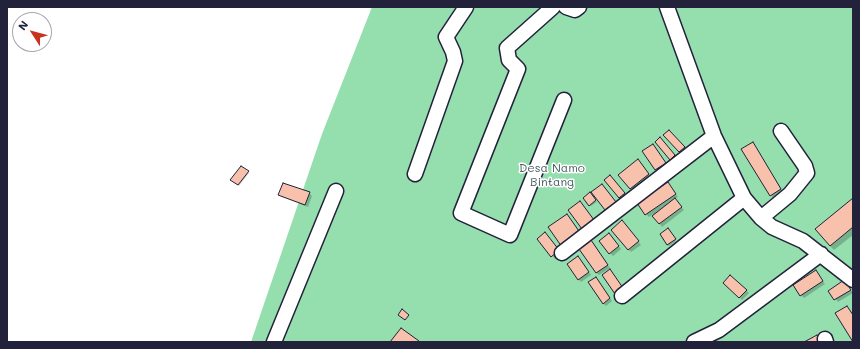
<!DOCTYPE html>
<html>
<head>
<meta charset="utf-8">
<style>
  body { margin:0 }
  #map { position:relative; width:860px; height:349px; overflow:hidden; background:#fff; font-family:Mali,sans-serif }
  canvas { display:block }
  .frame { position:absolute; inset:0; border:8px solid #22223b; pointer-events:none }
  .north { position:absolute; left:12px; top:12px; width:40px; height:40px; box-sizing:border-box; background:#fff; border:1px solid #a7a7b1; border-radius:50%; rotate:306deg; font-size:11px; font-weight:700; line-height:16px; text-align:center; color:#22223b }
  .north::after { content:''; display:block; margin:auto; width:14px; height:18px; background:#c8321e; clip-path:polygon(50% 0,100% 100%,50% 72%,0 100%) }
</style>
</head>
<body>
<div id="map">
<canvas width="860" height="349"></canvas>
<div class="frame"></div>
<div class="north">N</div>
</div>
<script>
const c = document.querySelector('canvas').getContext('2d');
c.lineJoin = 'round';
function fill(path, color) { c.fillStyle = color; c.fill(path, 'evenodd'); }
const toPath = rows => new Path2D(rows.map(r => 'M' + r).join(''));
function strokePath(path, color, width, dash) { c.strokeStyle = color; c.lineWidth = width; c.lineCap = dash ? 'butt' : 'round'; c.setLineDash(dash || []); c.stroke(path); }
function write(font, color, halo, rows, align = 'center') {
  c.font = font + ' Mali,sans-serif'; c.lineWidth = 3; c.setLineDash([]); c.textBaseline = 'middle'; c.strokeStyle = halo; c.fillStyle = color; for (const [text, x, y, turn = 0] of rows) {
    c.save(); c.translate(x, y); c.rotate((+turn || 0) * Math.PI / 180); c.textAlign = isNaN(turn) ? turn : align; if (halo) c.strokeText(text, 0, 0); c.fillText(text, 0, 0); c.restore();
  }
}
const green = toPath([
  [372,7,853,7,853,342,251,342,322,134]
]);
const shadow = toPath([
  [653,145,668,166,658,172,656,169],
  [755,146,783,192,773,198,771,195],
  [640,163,651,177,633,191,630,188],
  [242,167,249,173,239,186,232,180],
  [613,179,627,196,622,201,605,180],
  [670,186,678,197,674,199,684,210,662,227,653,214,649,217,646,214],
  [605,188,618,205,608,212,606,209],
  [309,193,312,196,308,207,282,197,279,195],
  [590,194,597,202,591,206,584,198],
  [853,199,853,235,834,250,830,246],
  [625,224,641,245,631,252,612,230],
  [669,231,676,241,669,246,661,234],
  [612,237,621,249,613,256,610,253],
  [538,239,561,253,555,259],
  [594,244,610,268,599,275,596,272],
  [581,260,591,275,581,282,568,264],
  [818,274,825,284,804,298,801,295],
  [730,276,749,293,742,300,724,283],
  [598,281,612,301,606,306,603,303],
  [844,281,853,293,838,302,830,291]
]);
const building = toPath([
  [669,130,685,147,679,152,663,135,669,130],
  [660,137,675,155,670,160,655,142,660,137],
  [753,142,781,189,770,196,741,149,753,142],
  [653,144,666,163,655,170,642,151,653,144],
  [638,159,649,174,630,189,618,175,638,159],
  [241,166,249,171,238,185,230,180,241,166],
  [610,175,625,193,619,198,604,180,610,175],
  [668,182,676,194,645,215,637,203,668,182],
  [283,183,310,192,305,205,278,195,283,183],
  [602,184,616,202,605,210,591,192,602,184],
  [590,192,596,200,589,206,583,198,590,192],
  [675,198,682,207,659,224,652,216,675,198],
  [853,198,853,227,830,246,815,229,853,198],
  [580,201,594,220,582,229,568,210,580,201],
  [567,214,581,234,562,247,548,227,567,214],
  [622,220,639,241,628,250,611,230,622,220],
  [668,228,676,239,667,245,660,234,668,228],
  [545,232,559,250,551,257,537,239,545,232],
  [609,233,619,246,609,254,599,241,609,233],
  [591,240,608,265,596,273,579,249,591,240],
  [578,256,589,272,578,280,567,264,578,256],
  [610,269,623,288,615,294,602,275,610,269],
  [816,270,823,281,800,296,793,285,816,270],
  [730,275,747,290,739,298,723,283,730,275],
  [596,277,610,298,603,304,588,282,596,277],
  [844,280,851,290,834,300,828,291,844,280],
  [847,306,853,315,853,342,835,313,847,306],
  [402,309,409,315,405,320,398,315,402,309],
  [401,328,419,341,418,342,390,342,401,328],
  [817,335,821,342,804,342,817,335]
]);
const street = toPath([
  [553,7,507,48,509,60,518,69,461,213,510,235,564,100],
  [566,7,575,10,579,7],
  [667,7,714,136,744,198,761,218,772,227,803,241,853,280],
  [415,174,455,61,453,52,446,37,466,7],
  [761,218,790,194,807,173,805,166,781,131],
  [562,253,714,136],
  [622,296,744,198],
  [825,339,826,342],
  [274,342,336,191],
  [694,342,719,330,821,254]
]);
const parkNames = [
  ["Desa Namo",552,168],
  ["Bintang",552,182]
];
fill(green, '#95deae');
fill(shadow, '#0003');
fill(building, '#f8c1ac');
strokePath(building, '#22223b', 1);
strokePath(street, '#22223b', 17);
strokePath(street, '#fff', 14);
write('12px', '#445a5e', '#fff', parkNames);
</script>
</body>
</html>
